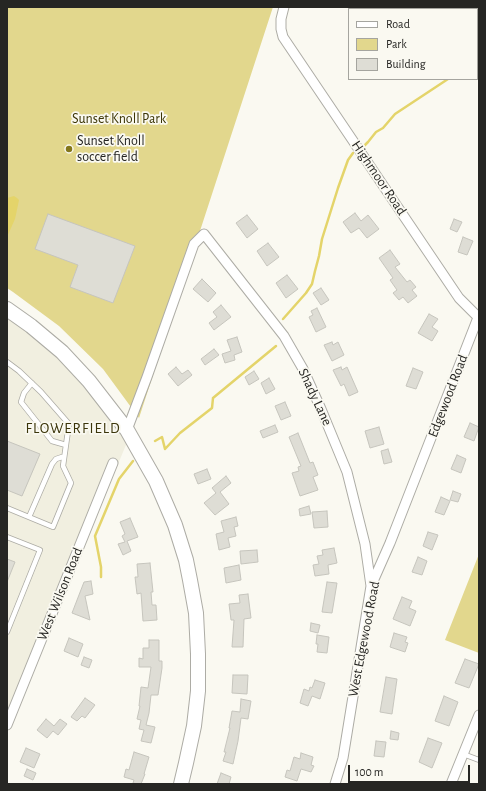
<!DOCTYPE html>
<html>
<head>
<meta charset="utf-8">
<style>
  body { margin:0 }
  #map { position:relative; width:486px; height:791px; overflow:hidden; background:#faf9f1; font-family:"Alegreya Sans",sans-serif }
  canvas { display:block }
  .frame { position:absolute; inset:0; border:8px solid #262623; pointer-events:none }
  .legend { position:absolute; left:348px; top:8px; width:130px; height:72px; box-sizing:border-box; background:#faf9f1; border:1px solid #a5a59f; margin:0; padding:5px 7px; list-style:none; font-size:12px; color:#262623 }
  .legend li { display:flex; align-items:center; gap:8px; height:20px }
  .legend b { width:20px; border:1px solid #a5a59f }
  .scale { position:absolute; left:348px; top:765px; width:122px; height:18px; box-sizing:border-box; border:2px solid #262623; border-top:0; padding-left:5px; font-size:12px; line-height:14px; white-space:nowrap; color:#262623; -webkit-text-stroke:3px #faf9f1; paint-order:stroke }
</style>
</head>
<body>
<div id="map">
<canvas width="486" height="791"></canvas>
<div class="frame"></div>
<ul class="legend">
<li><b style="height:5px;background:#fff"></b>Road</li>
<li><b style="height:11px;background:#e2d78d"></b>Park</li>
<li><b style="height:11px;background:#deddd5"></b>Building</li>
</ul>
<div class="scale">100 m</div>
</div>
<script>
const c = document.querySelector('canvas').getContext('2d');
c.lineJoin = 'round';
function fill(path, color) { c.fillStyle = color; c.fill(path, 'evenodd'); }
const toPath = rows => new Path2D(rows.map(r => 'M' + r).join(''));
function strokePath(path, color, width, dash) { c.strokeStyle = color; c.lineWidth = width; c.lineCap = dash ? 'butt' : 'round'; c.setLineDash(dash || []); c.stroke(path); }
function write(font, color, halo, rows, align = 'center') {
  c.font = font + ' "Alegreya Sans",sans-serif'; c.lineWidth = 3.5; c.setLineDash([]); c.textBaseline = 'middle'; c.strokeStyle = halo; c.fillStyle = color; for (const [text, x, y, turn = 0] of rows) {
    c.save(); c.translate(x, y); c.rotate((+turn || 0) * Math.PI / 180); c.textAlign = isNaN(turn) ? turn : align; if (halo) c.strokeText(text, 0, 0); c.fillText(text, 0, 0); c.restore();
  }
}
const built = toPath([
  [7,318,22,325,59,357,92,392,128,440,7,732]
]);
const green = toPath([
  [7,7,273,7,139,418,103,369,59,326,13,292,7,288],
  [479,554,479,653,445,640]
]);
const water = toPath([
  [14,196,17,198,19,200,18,205,15,219,7,237,7,198]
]);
const stream = toPath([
  [477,61,479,60],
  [364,146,368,142,376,132,383,128,395,114,448,79],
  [283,319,306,293,312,284,315,271,319,256,322,239,338,188,348,160,353,153],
  [155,441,162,437,165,449,180,433,212,408,213,398,276,346],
  [101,577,101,567,95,536,119,479,133,461]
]);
const building = toPath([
  [355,213,361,221,368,215,379,229,367,238,359,228,351,233,343,222,355,213],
  [48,214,135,246,113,303,70,287,78,265,35,249,48,214],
  [247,215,258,229,247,238,236,223,247,215],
  [454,219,462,222,457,232,450,229,454,219],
  [463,237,473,241,467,255,458,252,463,237],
  [268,243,279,257,267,266,257,251,268,243],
  [390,250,400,264,395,267,407,282,410,280,416,287,412,290,417,296,408,303,403,297,399,300,393,293,397,290,390,280,393,278,379,258,390,250],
  [287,275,298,289,286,298,276,283,287,275],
  [202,279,216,293,208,302,193,289,202,279],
  [321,288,329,300,321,305,313,293,321,288],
  [221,305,231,317,214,330,209,323,217,317,213,312,221,305],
  [317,308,326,327,316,332,309,317,313,315,311,311,317,308],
  [429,314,438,319,432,327,438,331,432,341,418,333,429,314],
  [237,337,242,352,234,355,235,360,225,363,222,354,231,351,227,340,237,337],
  [332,342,333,345,338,342,344,355,332,361,324,345,332,342],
  [214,349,219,355,205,365,201,359,214,349],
  [176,367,182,374,188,370,192,375,178,386,168,374,176,367],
  [341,367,342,370,347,367,358,392,349,396,344,384,341,386,333,370,341,367],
  [413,368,423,372,416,389,406,386,413,368],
  [254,371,259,379,249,385,245,377,254,371],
  [269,378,275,389,266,394,261,383,269,378],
  [285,402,291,416,281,420,275,406,285,402],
  [470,423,479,427,474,441,464,437,470,423],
  [275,425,278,432,263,438,260,431,275,425],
  [379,427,384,444,370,448,365,431,379,427],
  [298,433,310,463,313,462,318,475,313,477,318,490,300,496,292,473,299,471,298,467,301,466,289,437,298,433],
  [7,441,40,454,22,496,7,490,7,441],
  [388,449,392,462,384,464,381,451,388,449],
  [457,455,466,459,461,473,451,469,457,455],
  [207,469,211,479,198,484,194,474,207,469],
  [226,476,231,483,220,492,229,504,215,515,204,503,216,493,212,488,226,476],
  [453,491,461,494,458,502,450,500,453,491],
  [441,497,450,501,444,515,435,512,441,497],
  [309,506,311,514,300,516,299,509,309,506],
  [327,511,328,527,314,528,312,512,327,511],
  [236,517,238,526,234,527,236,536,228,538,230,547,219,550,216,534,224,532,221,521,236,517],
  [130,518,138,537,127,541,131,551,123,555,118,544,125,542,122,536,125,534,120,522,130,518],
  [428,532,438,535,432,550,423,546,428,532],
  [334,548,337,563,328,565,329,574,315,576,313,565,319,564,317,556,323,555,322,550,334,548],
  [257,550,258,562,241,564,240,551,257,550],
  [418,557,427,561,422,575,412,572,418,557],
  [7,559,15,562,7,582,7,559],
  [150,563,153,592,151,592,152,605,156,605,157,620,143,621,141,593,137,594,135,577,138,577,137,564,150,563],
  [239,565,241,580,226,583,224,568,239,565],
  [91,581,93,594,85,596,90,620,72,613,84,582,91,581],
  [327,582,337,583,332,613,322,612,327,582],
  [248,594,251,618,244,619,243,647,232,647,234,620,231,620,229,604,240,603,239,595,248,594],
  [402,597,412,601,409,608,416,611,410,626,393,619,402,597],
  [311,623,320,625,318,633,310,631,311,623],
  [394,633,407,637,405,642,408,643,405,652,390,647,394,633],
  [317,635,329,637,327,653,317,652,318,644,316,644,317,635],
  [69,638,83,644,78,657,64,651,69,638],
  [149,640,159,640,159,661,162,661,162,668,158,695,151,695,149,713,146,725,155,727,151,743,141,741,144,730,139,729,141,720,137,719,140,706,139,706,141,687,148,688,151,667,139,667,139,658,143,659,143,648,149,648,149,640],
  [84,657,92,660,89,668,81,665,84,657],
  [465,659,479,664,469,688,455,683,465,659],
  [233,675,248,675,247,694,232,693,233,675],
  [386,677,397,679,392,714,380,712,386,677],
  [315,680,325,683,320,699,312,696,308,706,300,703,304,689,309,691,310,687,312,688,315,680],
  [444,696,458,702,449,726,435,721,444,696],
  [85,698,95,705,85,718,82,716,77,721,71,717,85,698],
  [241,699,251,701,248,719,241,718,238,741,233,764,223,761,226,752,224,752,230,728,229,728,232,711,240,712,241,699],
  [46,719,54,726,60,719,67,724,58,735,53,731,47,738,37,730,46,719],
  [391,731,399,733,398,740,390,739,391,731],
  [428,738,442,743,432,768,419,762,428,738],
  [376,741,386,742,384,757,374,756,376,741],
  [26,748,40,754,34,768,20,762,26,748],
  [134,752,149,757,144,774,145,774,141,784,137,784,133,783,134,780,124,777,126,769,129,770,134,752],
  [301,753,313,757,311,765,314,766,311,772,301,769,297,781,285,777,287,770,290,771,294,757,300,759,301,753],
  [27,769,36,773,33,780,24,776,27,769],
  [221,773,231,777,229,784,217,784,221,773]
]);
const service = toPath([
  [7,362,19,371,41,392,69,424,63,466,71,483,53,527,7,508],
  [32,383,24,393,21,402,52,441,66,445],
  [29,517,52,464,56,459,62,457,64,457],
  [7,537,40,550,7,632],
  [463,754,479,760]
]);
const minor = toPath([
  [284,7,281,19,281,29,283,37,459,298,478,317],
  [477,13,479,17],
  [127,430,147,377,194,244,204,234,284,336,303,369,321,409,347,472,365,544,371,586],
  [7,725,113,463],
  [335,784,343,758,371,586,390,543,479,315],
  [451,784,479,715]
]);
const primary = toPath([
  [7,309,31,326,62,352,89,381,127,430,156,481,175,525,186,560,190,580,196,613,198,654,198,691,194,726,186,763,181,784]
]);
const markers = [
  [69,149,4,"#84771b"]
];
const parkNames = [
  ["Sunset Knoll Park",119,119]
];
const poiNames = [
  ["Sunset Knoll",77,141],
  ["soccer field",77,157]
];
const streetNames = [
  ["Highmoor Road",379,178,56],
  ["Edgewood Road",448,396,-69],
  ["Shady Lane",315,397,65],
  ["West Wilson Road",60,594,-68],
  ["West Edgewood Road",364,639,-79]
];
const neighbourhoodNames = [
  ["FLOWERFIELD",73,428]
];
fill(built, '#f1efe0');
fill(green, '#e2d78d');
fill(water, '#e4d46a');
strokePath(stream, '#e4d46a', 2.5);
fill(building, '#deddd5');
strokePath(building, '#c6c5bd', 1);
strokePath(service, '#adaca5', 6);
strokePath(minor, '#adaca5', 11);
strokePath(primary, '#adaca5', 16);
strokePath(service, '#fff', 4.5);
strokePath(minor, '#fff', 9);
strokePath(primary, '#fff', 14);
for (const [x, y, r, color] of markers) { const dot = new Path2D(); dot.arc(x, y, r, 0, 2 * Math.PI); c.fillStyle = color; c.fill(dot); strokePath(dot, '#faf9f1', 1.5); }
write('14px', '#3b3505', '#faf9f1', parkNames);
write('14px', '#262623', '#faf9f1', poiNames, 'left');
write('14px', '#262623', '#faf9f1', streetNames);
c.letterSpacing = '1px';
write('15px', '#3b350a', '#faf9f1', neighbourhoodNames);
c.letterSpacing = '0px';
</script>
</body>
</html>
